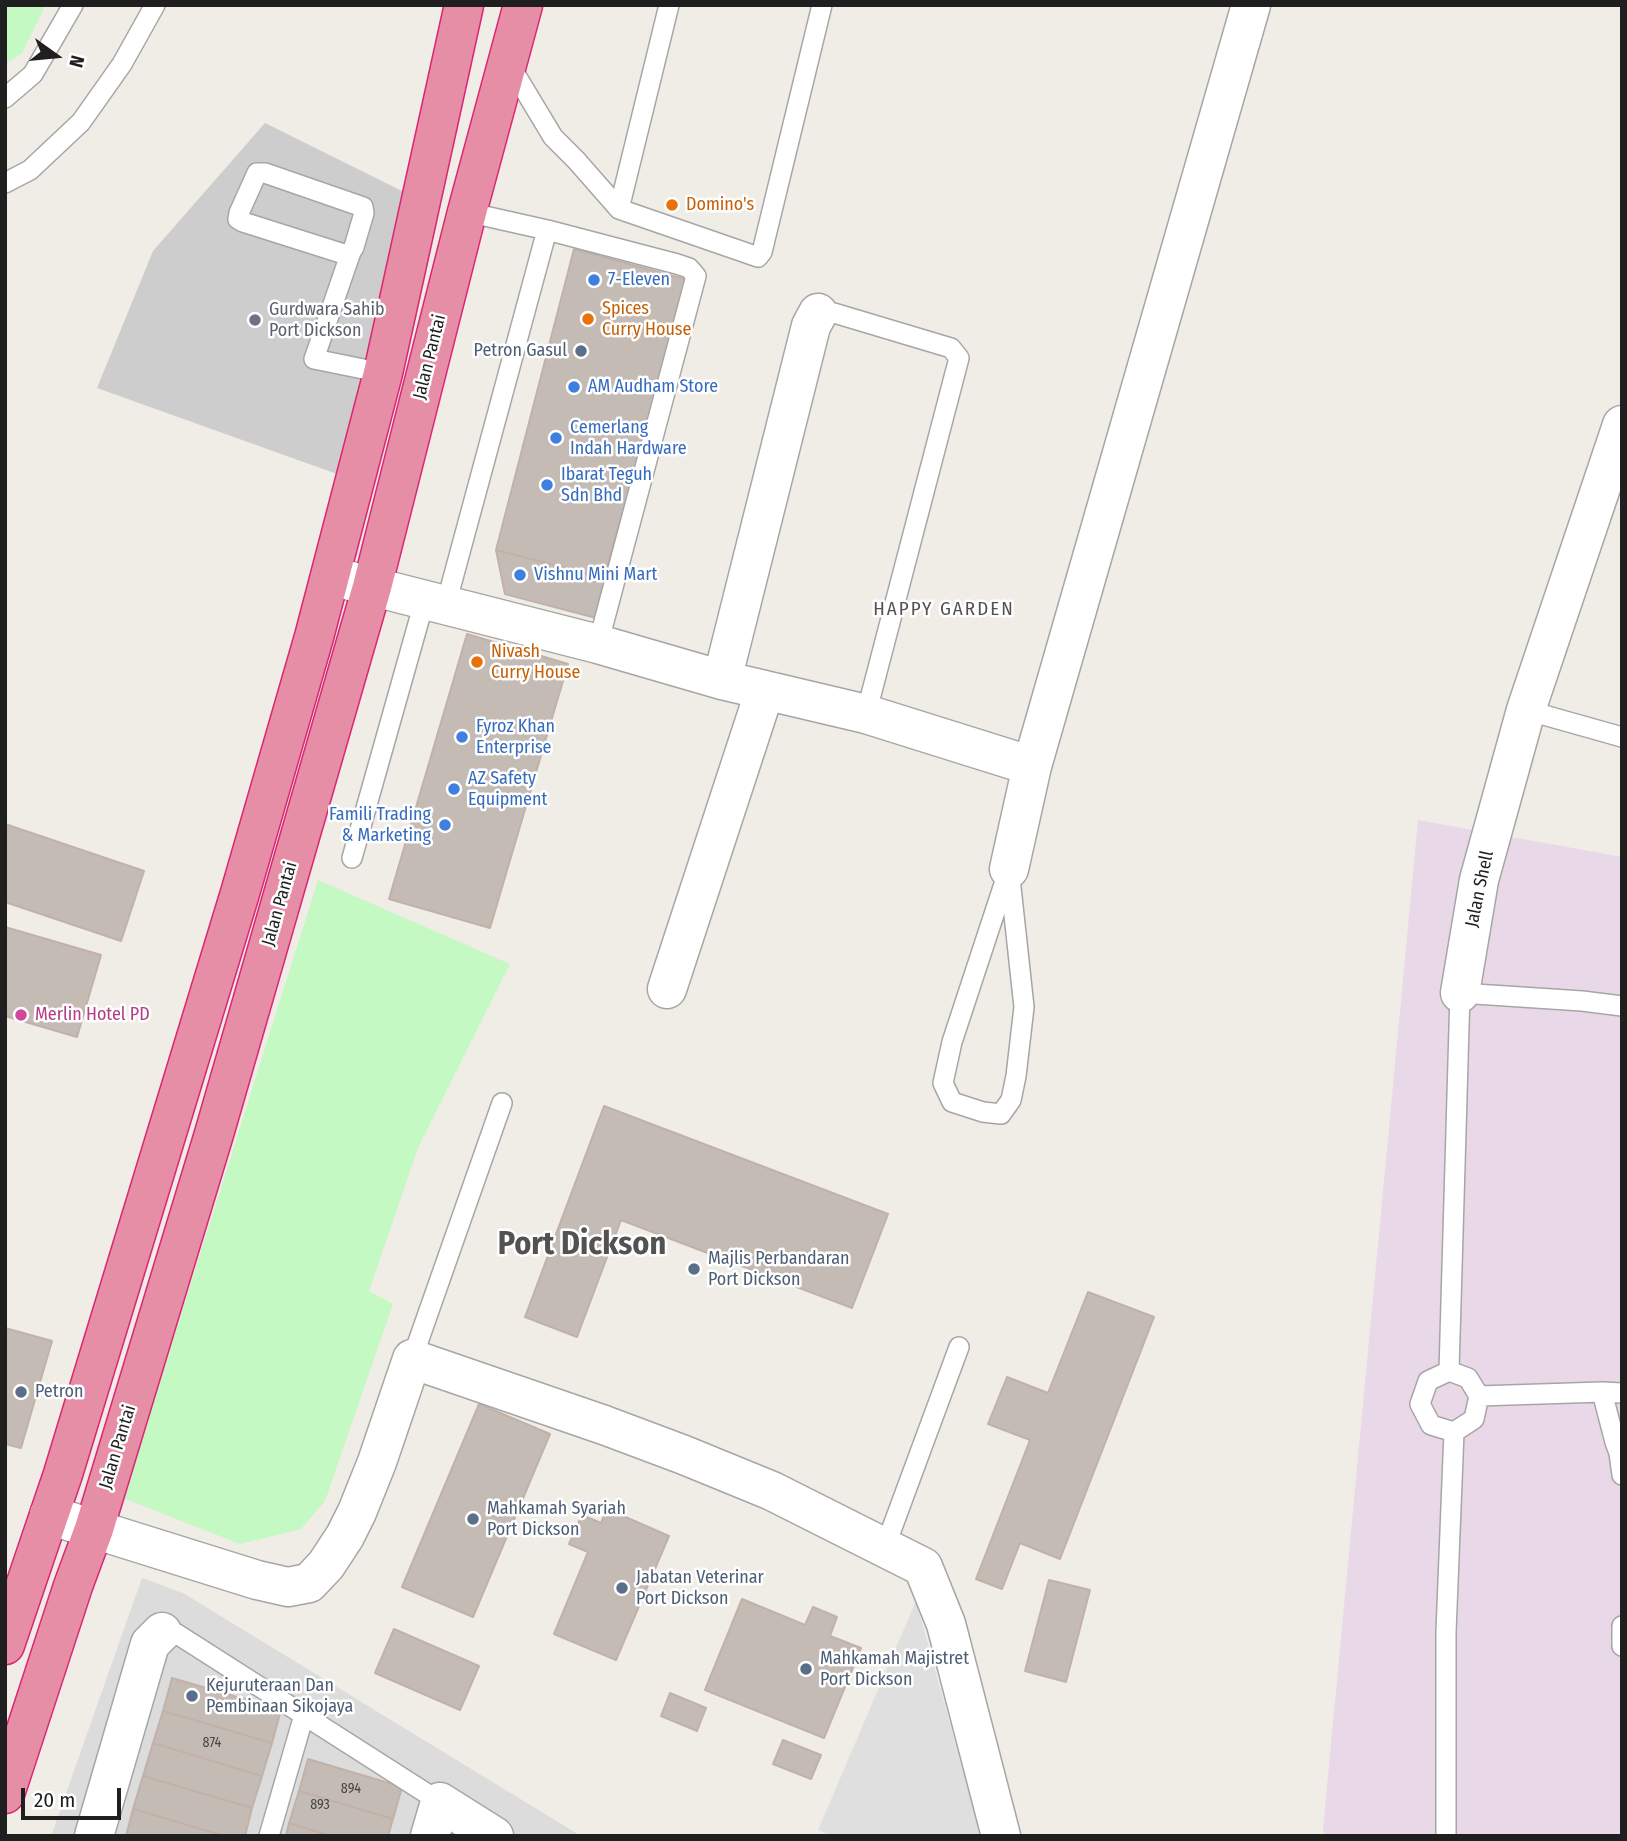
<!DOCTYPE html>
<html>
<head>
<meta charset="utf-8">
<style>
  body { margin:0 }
  #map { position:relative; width:1627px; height:1841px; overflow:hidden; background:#f0ece6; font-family:"Fira Sans Condensed",sans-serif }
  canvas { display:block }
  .frame { position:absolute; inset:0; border:7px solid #1f1f1f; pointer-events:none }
  .north { position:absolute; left:21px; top:21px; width:70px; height:70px; -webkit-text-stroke:5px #fff; paint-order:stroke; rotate:105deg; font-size:19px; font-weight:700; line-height:28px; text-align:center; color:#1f1f1f }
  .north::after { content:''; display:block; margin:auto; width:24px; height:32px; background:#1f1f1f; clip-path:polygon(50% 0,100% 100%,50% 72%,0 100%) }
  .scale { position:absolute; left:21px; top:1788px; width:100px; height:32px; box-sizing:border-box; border:4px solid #1f1f1f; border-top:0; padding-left:9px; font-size:21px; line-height:24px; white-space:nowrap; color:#1f1f1f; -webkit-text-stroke:5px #fff; paint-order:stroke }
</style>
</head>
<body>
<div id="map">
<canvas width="1627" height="1841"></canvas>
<div class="frame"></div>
<div class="north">N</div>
<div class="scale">20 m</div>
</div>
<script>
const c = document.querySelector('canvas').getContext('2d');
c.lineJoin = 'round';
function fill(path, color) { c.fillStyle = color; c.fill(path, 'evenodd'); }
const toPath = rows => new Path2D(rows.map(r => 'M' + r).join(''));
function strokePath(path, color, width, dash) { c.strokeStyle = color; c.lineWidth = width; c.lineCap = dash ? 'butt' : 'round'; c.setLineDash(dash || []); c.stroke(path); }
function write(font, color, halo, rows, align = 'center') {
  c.font = font + ' "Fira Sans Condensed",sans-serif'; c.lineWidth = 5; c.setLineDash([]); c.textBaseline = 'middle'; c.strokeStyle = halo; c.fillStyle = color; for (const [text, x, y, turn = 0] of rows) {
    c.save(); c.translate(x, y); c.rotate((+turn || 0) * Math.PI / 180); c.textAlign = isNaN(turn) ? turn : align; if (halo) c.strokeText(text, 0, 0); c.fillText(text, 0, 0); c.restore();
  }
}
const residential = toPath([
  [142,1578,183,1593,581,1836,51,1836]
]);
const industrial = toPath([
  [1418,820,1622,857,1622,1836,1325,1836,1323,1829]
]);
const religious = toPath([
  [265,123,410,195,351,479,97,388,153,251]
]);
const park = toPath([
  [5,5,46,5,22,53,5,64],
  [318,880,510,964,418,1148,369,1291,393,1304,325,1501,301,1529,240,1544,123,1498]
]);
const parking = toPath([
  [916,1601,981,1836,833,1836,818,1830]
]);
const building = toPath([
  [574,249,688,280,604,578,496,550,574,249],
  [496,550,604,578,596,618,505,594,496,550],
  [467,634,568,664,490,928,389,899,467,634],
  [5,824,144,871,121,941,5,902,5,824],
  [5,927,101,955,77,1037,5,1016,5,927],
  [604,1106,888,1214,852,1308,621,1220,577,1337,525,1317,604,1106],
  [1088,1292,1154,1317,1060,1559,1020,1543,1002,1589,976,1579,1030,1440,988,1424,1007,1377,1048,1393,1088,1292],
  [5,1328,52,1341,21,1448,5,1444,5,1328],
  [479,1404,550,1434,473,1617,402,1587,479,1404],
  [607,1509,669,1536,616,1660,554,1634,588,1552,569,1544,582,1515,601,1523,607,1509],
  [1049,1580,1090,1590,1066,1682,1025,1671,1049,1580],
  [742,1599,805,1625,813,1607,837,1617,830,1636,861,1648,824,1738,705,1690,742,1599],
  [394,1629,479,1666,460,1710,375,1673,394,1629],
  [172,1678,281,1710,272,1743,163,1711,172,1678],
  [670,1693,706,1708,697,1731,661,1716,670,1693],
  [163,1711,272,1743,262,1776,153,1743,163,1711],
  [783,1740,821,1755,811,1779,773,1764,783,1740],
  [153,1743,262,1776,252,1808,143,1776,153,1743],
  [308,1759,402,1787,393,1819,299,1791,308,1759],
  [143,1776,252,1808,245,1836,225,1836,133,1809,143,1776],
  [299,1791,393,1819,388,1836,331,1836,289,1823,299,1791],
  [133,1809,225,1836,126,1836,133,1809],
  [289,1823,331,1836,286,1836,289,1823]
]);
const lane = toPath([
  [509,64,553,137,576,160,619,209,758,257,762,252,822,5],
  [5,98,33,74,73,5],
  [5,183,30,170,81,122,122,64,155,5],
  [619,209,669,5],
  [547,230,677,264,689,268,696,276,598,644],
  [351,252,347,255,243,222,238,219,239,213,257,173,265,173,363,207,364,213,354,247,351,252,314,359,383,373],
  [818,313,834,313,951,348,959,358,866,714],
  [446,604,547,230,467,212],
  [1526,710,1622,737],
  [352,858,425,599],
  [1009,869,1024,1007,1016,1076,1011,1100,1001,1114,983,1112,952,1102,943,1083,952,1042,1009,869],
  [412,1359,502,1103],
  [1449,1371,1460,993,1582,1001,1622,1006],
  [1449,1371,1468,1378,1479,1396,1474,1419,1454,1432,1431,1425,1420,1404,1428,1381,1449,1371],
  [1602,1392,1615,1442,1619,1453,1622,1475],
  [1479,1396,1602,1392,1622,1393],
  [885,1547,959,1347],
  [1622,1626,1622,1646],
  [162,1632,177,1634,440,1802],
  [269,1836,304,1715],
  [1446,1836,1446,1632,1454,1432]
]);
const street = toPath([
  [331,576,598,644,722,680,866,714,1032,766],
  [722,680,811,326,818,313],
  [1009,869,1032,766,1251,5],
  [667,989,765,690],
  [1460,993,1479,880,1526,710,1622,425],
  [49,1515,257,1580,288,1587,309,1583,326,1565,345,1536,357,1512,377,1462,412,1359,604,1425,684,1455,772,1491,923,1567,946,1624,1001,1836],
  [94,1836,150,1644,162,1632],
  [430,1836,440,1802,494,1836]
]);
const highway = toPath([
  [5,1645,63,1474,240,893,314,637,383,373,464,5],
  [5,1794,73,1586,94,1529,214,1134,372,587,467,212,523,5]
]);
const markers = [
  [672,205,7,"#e8710a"],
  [594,280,7,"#3f7fe0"],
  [588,319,7,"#e8710a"],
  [255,320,7,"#6b7280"],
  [581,351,7,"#5c6f8a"],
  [574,387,7,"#3f7fe0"],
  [556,438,7,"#3f7fe0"],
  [547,485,7,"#3f7fe0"],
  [520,575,7,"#3f7fe0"],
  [477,662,7,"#e8710a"],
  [462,737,7,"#3f7fe0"],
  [454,789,7,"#3f7fe0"],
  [445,825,7,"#3f7fe0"],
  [21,1015,7,"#d1479c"],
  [694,1269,7,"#5c6f8a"],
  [21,1392,7,"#5c6f8a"],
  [473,1519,7,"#5c6f8a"],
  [622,1588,7,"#5c6f8a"],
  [806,1669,7,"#5c6f8a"],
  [192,1696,7,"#5c6f8a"]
];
const numberNames = [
  ["874",212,1743],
  ["894",351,1789],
  ["893",320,1805]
];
const foodNames = [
  ["Domino's",686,205],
  ["Spices",602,309],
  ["Curry House",602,330],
  ["Nivash",491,652],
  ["Curry House",491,673]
];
const shopNames = [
  ["7-Eleven",608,280],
  ["AM Audham Store",588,387],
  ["Cemerlang",570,428],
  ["Indah Hardware",570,449],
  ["Ibarat Teguh",561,475],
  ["Sdn Bhd",561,496],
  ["Vishnu Mini Mart",534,575],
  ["Fyroz Khan",476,727],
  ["Enterprise",476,748],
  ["AZ Safety",468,779],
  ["Equipment",468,800],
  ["Famili Trading",431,815,"right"],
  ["& Marketing",431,836,"right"]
];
const worshipNames = [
  ["Gurdwara Sahib",269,310],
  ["Port Dickson",269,331]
];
const serviceNames = [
  ["Petron Gasul",567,351,"right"],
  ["Majlis Perbandaran",708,1259],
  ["Port Dickson",708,1280],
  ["Petron",35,1392],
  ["Mahkamah Syariah",487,1509],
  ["Port Dickson",487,1530],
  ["Jabatan Veterinar",636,1578],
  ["Port Dickson",636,1599],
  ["Mahkamah Majistret",820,1659],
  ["Port Dickson",820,1680],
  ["Kejuruteraan Dan",206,1686],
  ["Pembinaan Sikojaya",206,1707]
];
const streetNames = [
  ["Jalan Pantai",430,357,-76],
  ["Jalan Shell",1480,889,-78],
  ["Jalan Pantai",280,904,-74],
  ["Jalan Pantai",118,1447,-73]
];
const hotelNames = [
  ["Merlin Hotel PD",35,1015]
];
const neighbourhoodNames = [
  ["HAPPY GARDEN",944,610]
];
const townNames = [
  ["Port Dickson",582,1245]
];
fill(residential, '#dddcdc');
fill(industrial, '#e9d8e8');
fill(religious, '#cdcdcd');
fill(park, '#c4f9c3');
fill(parking, '#dfdfdf');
fill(building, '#c5bbb5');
strokePath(building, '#c2b1a8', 2);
strokePath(lane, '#a6a6a6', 22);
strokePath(street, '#a6a6a6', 41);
strokePath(highway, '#db2676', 41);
strokePath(lane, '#fff', 19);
strokePath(street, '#fff', 38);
strokePath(highway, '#e78ea7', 38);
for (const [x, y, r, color] of markers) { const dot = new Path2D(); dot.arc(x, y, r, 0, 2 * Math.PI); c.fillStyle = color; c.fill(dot); strokePath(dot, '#fff', 2.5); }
write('14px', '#484644', null, numberNames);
write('18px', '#c56008', '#fff', foodNames, 'left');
write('18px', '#366cbe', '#fff', shopNames, 'left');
write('18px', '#5b616d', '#fff', worshipNames, 'left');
write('18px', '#4e5e75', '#fff', serviceNames, 'left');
write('18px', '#1f1f1f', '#fff', streetNames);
write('18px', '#b23c85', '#fff', hotelNames, 'left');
c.letterSpacing = '2px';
write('19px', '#525252', '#fff', neighbourhoodNames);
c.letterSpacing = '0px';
write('bold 32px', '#525252', '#fff', townNames);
</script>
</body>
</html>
